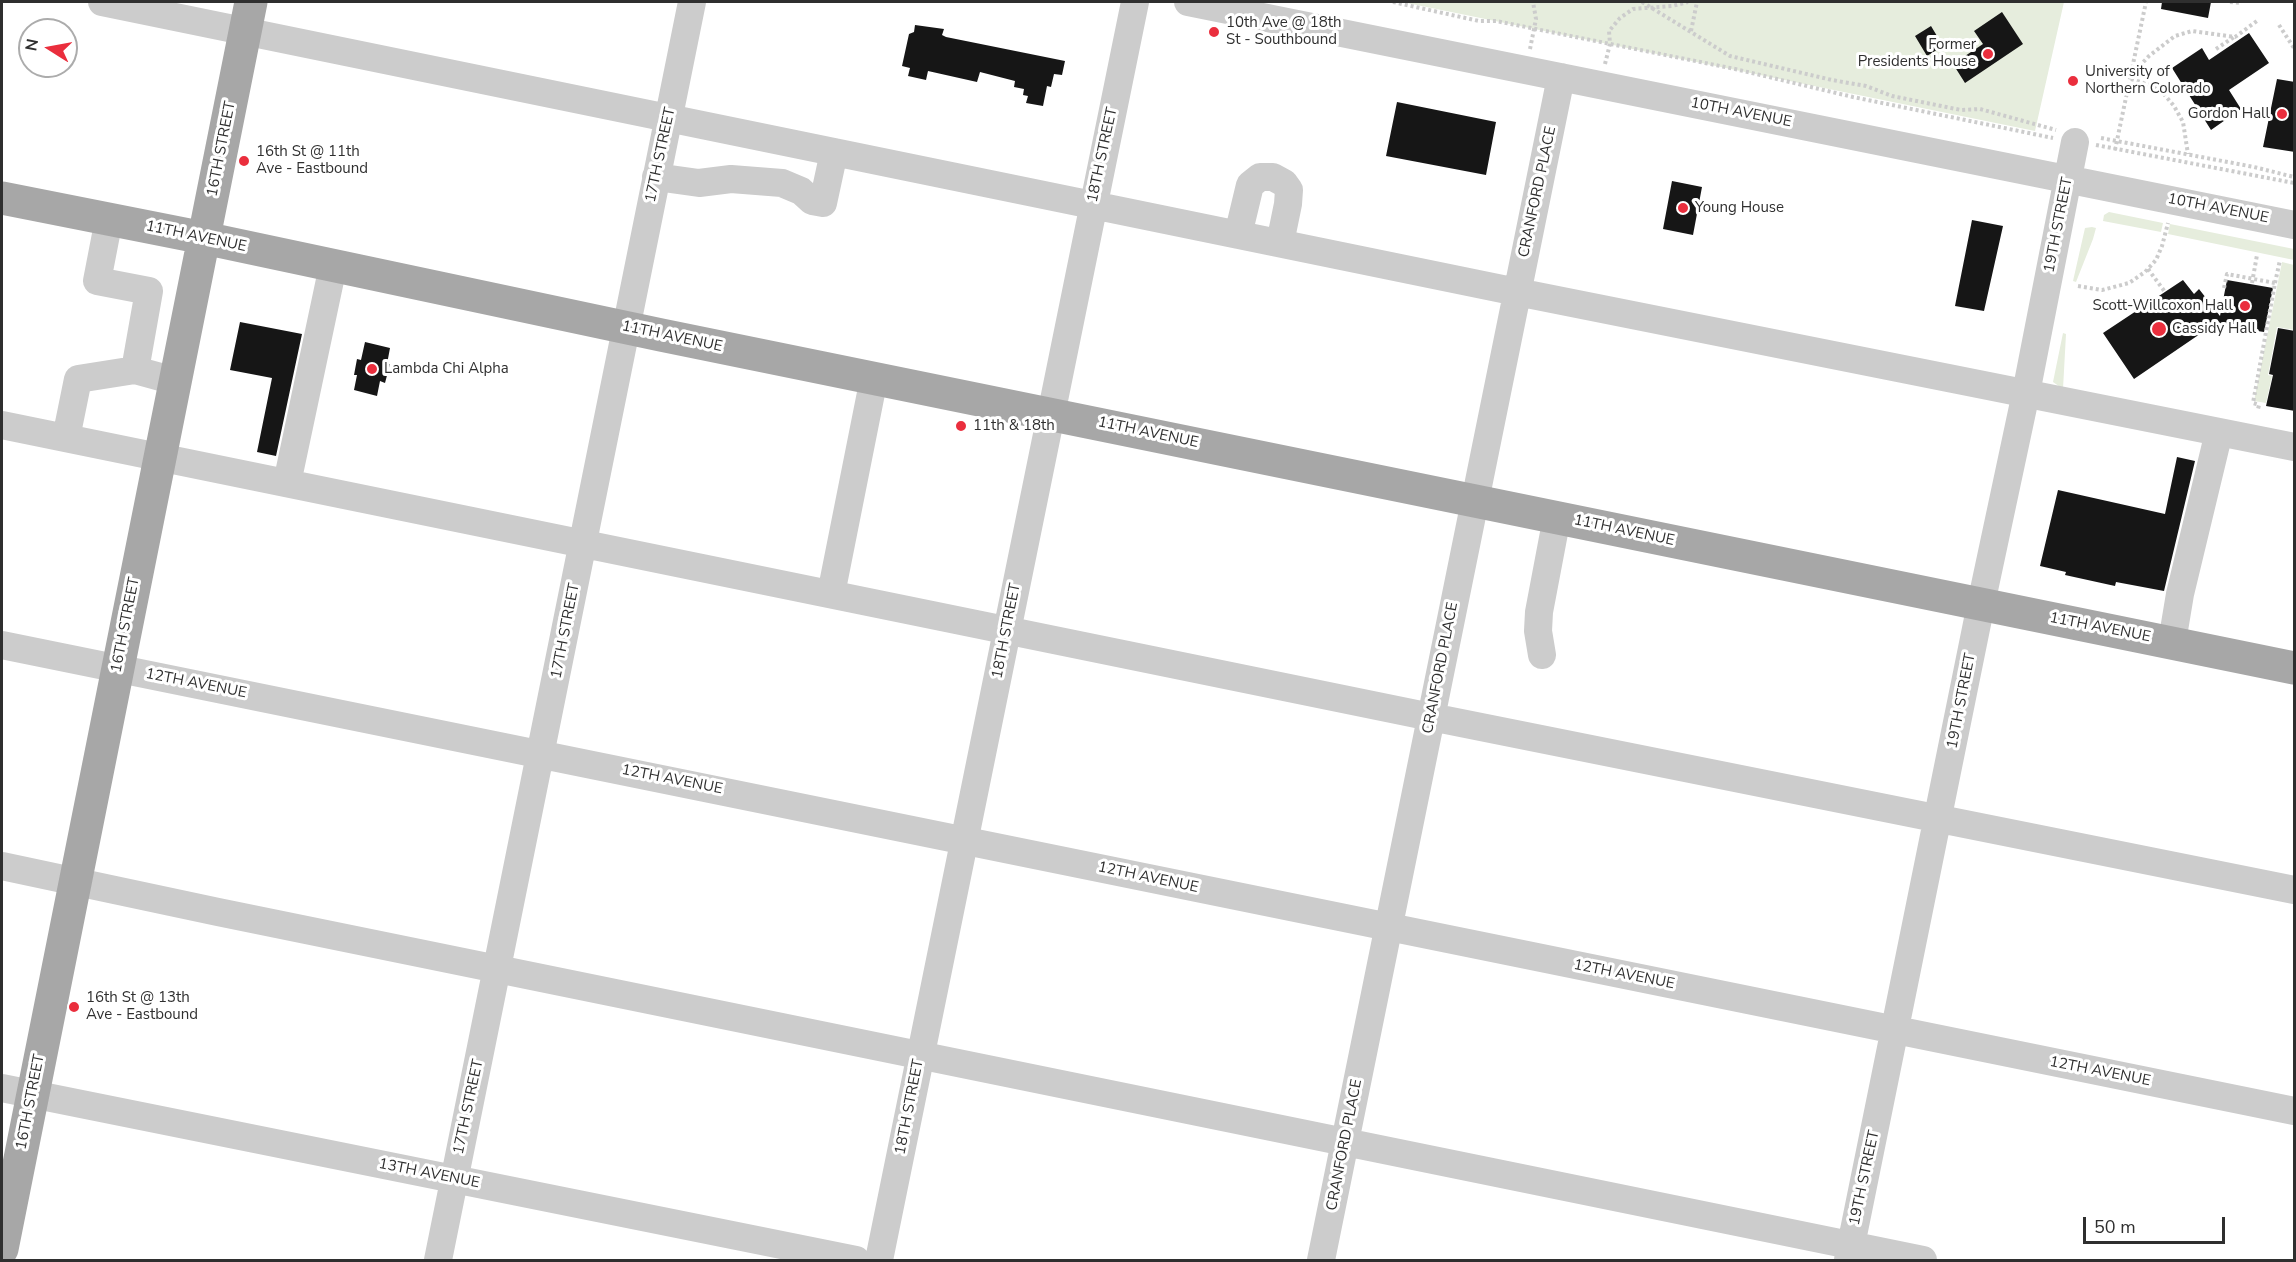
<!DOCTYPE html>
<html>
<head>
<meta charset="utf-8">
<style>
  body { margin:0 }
  #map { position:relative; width:2296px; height:1262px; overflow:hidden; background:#fff; font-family:"Nunito Sans",sans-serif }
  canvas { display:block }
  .frame { position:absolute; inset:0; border:3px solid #2f2f2f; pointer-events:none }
  .north { position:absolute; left:18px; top:18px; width:60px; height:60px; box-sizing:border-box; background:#fff; border:2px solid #acacac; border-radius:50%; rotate:281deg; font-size:16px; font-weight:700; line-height:24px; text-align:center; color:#2f2f2f }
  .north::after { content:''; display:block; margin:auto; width:21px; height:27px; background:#ea2e3d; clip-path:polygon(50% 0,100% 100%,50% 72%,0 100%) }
  .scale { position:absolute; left:2083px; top:1217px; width:142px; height:27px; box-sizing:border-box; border:3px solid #2f2f2f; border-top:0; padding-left:8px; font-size:18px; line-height:21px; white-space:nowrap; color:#2f2f2f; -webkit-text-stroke:4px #fff; paint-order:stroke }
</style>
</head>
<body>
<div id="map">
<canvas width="2296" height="1262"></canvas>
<div class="frame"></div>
<div class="north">N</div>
<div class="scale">50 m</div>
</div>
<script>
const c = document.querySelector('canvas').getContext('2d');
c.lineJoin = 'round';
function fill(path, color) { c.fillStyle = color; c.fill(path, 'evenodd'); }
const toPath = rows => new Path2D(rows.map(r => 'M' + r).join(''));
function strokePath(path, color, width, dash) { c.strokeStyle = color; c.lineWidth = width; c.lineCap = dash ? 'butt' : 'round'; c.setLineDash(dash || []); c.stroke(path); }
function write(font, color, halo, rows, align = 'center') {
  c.font = font + ' "Nunito Sans",sans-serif'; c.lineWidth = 6; c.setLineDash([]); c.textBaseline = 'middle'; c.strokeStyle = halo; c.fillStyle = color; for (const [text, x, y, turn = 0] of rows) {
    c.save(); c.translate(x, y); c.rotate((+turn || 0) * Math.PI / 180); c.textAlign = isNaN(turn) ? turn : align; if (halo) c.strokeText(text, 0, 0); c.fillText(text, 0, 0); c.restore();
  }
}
const green = toPath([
  [1402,2,2064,2,2035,131],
  [2109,212,2163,223,2161,232,2103,221,2104,215],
  [2170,224,2294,249,2294,260,2168,234],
  [2092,227,2096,228,2093,239,2076,282,2073,281,2085,228],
  [2282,262,2294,265,2294,330,2277,327,2268,375,2272,376,2266,403,2254,401],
  [2063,333,2066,334,2063,389,2053,382]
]);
const building = toPath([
  [2162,2,2211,2,2208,18,2161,9],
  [2002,12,2023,44,1965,83,1953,64,1983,44,1974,31],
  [915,25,944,29,942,35,946,37,1065,61,1062,75,1054,74,1051,87,1047,86,1043,106,1026,103,1028,96,1023,95,1024,89,1014,87,1015,81,980,72,977,82,928,71,926,80,908,76,910,68,902,66,909,34,914,32],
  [1931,26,1943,46,1927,56,1915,36],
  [2249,33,2269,63,2229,90,2241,109,2211,130,2172,68,2202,48,2209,60],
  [2277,79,2295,82,2295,152,2263,147],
  [1397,102,1496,122,1486,175,1386,156],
  [1672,181,1702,187,1693,235,1663,229],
  [1972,220,2003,226,1984,311,1955,306],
  [2183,280,2194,294,2199,289,2220,316,2227,280,2273,288,2264,332,2218,325,2219,321,2134,379,2103,333],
  [240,322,302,334,276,456,257,452,272,378,230,370],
  [2278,328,2295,331,2295,411,2266,406,2273,375,2269,374],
  [365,342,390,348,387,364,390,364,385,383,380,381,377,396,354,390,357,375,354,375,357,359,361,360],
  [2177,457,2195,461,2164,591,2116,582,2115,586,2065,575,2066,572,2040,566,2058,490,2165,514]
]);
const path = toPath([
  [1393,2,1479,21,1496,21,1735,69,1853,97,2053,138],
  [1642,2,1730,56,1832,80,1866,86,1892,96,1961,110,1980,109,2056,130],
  [2230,2,2242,3],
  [2279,25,2294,48],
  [1691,31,1697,2],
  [1530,49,1536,19,1533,2],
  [2216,49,2234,37],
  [1605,64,1610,44,1609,31,1620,18,1633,9,1672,6,1688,2],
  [2131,75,2149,56,2175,36,2192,31,2235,37,2257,21],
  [2131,79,2150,85,2163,93,2174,106,2183,122,2188,154],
  [2101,138,2254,167,2294,177],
  [2096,145,2294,183],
  [2115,150,2146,2],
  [2148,269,2165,292],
  [2252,283,2257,255],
  [2275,283,2280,260],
  [2078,286,2102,290,2129,283,2145,272,2156,260,2162,246,2168,223],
  [2224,288,2227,274,2275,283,2253,403,2259,405,2258,409]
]);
const minor = toPath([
  [102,2,1517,292,2294,447],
  [1188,2,2294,225],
  [656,177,699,183,731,179,782,183,801,191,812,201,823,203,834,152],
  [109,219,97,281,149,291,135,370],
  [1238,235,1250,185,1260,177,1273,177,1284,183,1289,190,1288,204,1280,243],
  [2,425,1431,717,2294,890],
  [66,438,78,379,135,370,175,381],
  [287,483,333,266],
  [831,594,874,378],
  [2172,642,2180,594,2219,432],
  [2,645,2294,1111],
  [1542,655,1538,631,1539,612,1557,517],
  [2,866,218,912,1923,1260],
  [2,1088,856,1260],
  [438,1260,692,2],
  [879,1260,1135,2],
  [1321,1260,1561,77],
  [1848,1260,1981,604,2026,393,2075,142]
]);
const major = toPath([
  [2,198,204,238,661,335,2294,668],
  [2,1249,251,2]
]);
const markers = [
  [1214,32,6,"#ea2e3d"],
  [1988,54,6,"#ea2e3d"],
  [2073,81,6,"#ea2e3d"],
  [2282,114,6,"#ea2e3d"],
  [244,161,6,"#ea2e3d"],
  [1683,208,6,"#ea2e3d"],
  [2245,306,6,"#ea2e3d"],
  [2159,329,8,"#ea2e3d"],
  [372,369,6,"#ea2e3d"],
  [961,426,6,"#ea2e3d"],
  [74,1007,6,"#ea2e3d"]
];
const poiNames = [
  ["10th Ave @ 18th",1226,23],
  ["St - Southbound",1226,40],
  ["Former",1976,45,"right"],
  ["Presidents House",1976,62,"right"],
  ["University of",2085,72],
  ["Northern Colorado",2085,89],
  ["Gordon Hall",2270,114,"right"],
  ["16th St @ 11th",256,152],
  ["Ave - Eastbound",256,169],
  ["Young House",1695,208],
  ["Scott-Willcoxon Hall",2233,306,"right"],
  ["Cassidy Hall",2172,329],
  ["Lambda Chi Alpha",384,369],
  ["11th & 18th",973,426],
  ["16th St @ 13th",86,998],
  ["Ave - Eastbound",86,1015]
];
const streetNames = [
  ["10TH AVENUE",1741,113,11],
  ["16TH STREET",222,149,-79],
  ["17TH STREET",661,155,-78],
  ["18TH STREET",1103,155,-78],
  ["CRANFORD PLACE",1538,192,-78],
  ["10TH AVENUE",2218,209,11],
  ["19TH STREET",2059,225,-79],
  ["11TH AVENUE",196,237,12],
  ["11TH AVENUE",672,337,12],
  ["11TH AVENUE",1148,433,12],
  ["11TH AVENUE",1624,531,12],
  ["16TH STREET",126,625,-79],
  ["11TH AVENUE",2100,628,11],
  ["17TH STREET",566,631,-79],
  ["18TH STREET",1007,631,-79],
  ["CRANFORD PLACE",1441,668,-79],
  ["12TH AVENUE",196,684,11],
  ["19TH STREET",1962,701,-79],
  ["12TH AVENUE",672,780,11],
  ["12TH AVENUE",1148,878,12],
  ["12TH AVENUE",1624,975,11],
  ["12TH AVENUE",2100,1072,11],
  ["16TH STREET",31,1102,-79],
  ["17TH STREET",469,1107,-78],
  ["18TH STREET",910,1107,-79],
  ["CRANFORD PLACE",1345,1145,-79],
  ["13TH AVENUE",429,1174,11],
  ["19TH STREET",1865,1178,-78]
];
fill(green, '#e6eddd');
fill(building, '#161616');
strokePath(path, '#ccc', 4, [3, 3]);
strokePath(minor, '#ccc', 28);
strokePath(major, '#a7a7a7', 33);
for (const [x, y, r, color] of markers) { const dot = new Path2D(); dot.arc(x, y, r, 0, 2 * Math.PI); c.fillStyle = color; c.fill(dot); strokePath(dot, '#fff', 2); }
write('15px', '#2f2f2f', '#fff', poiNames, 'left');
write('15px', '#2f2f2f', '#fff', streetNames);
</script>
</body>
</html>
